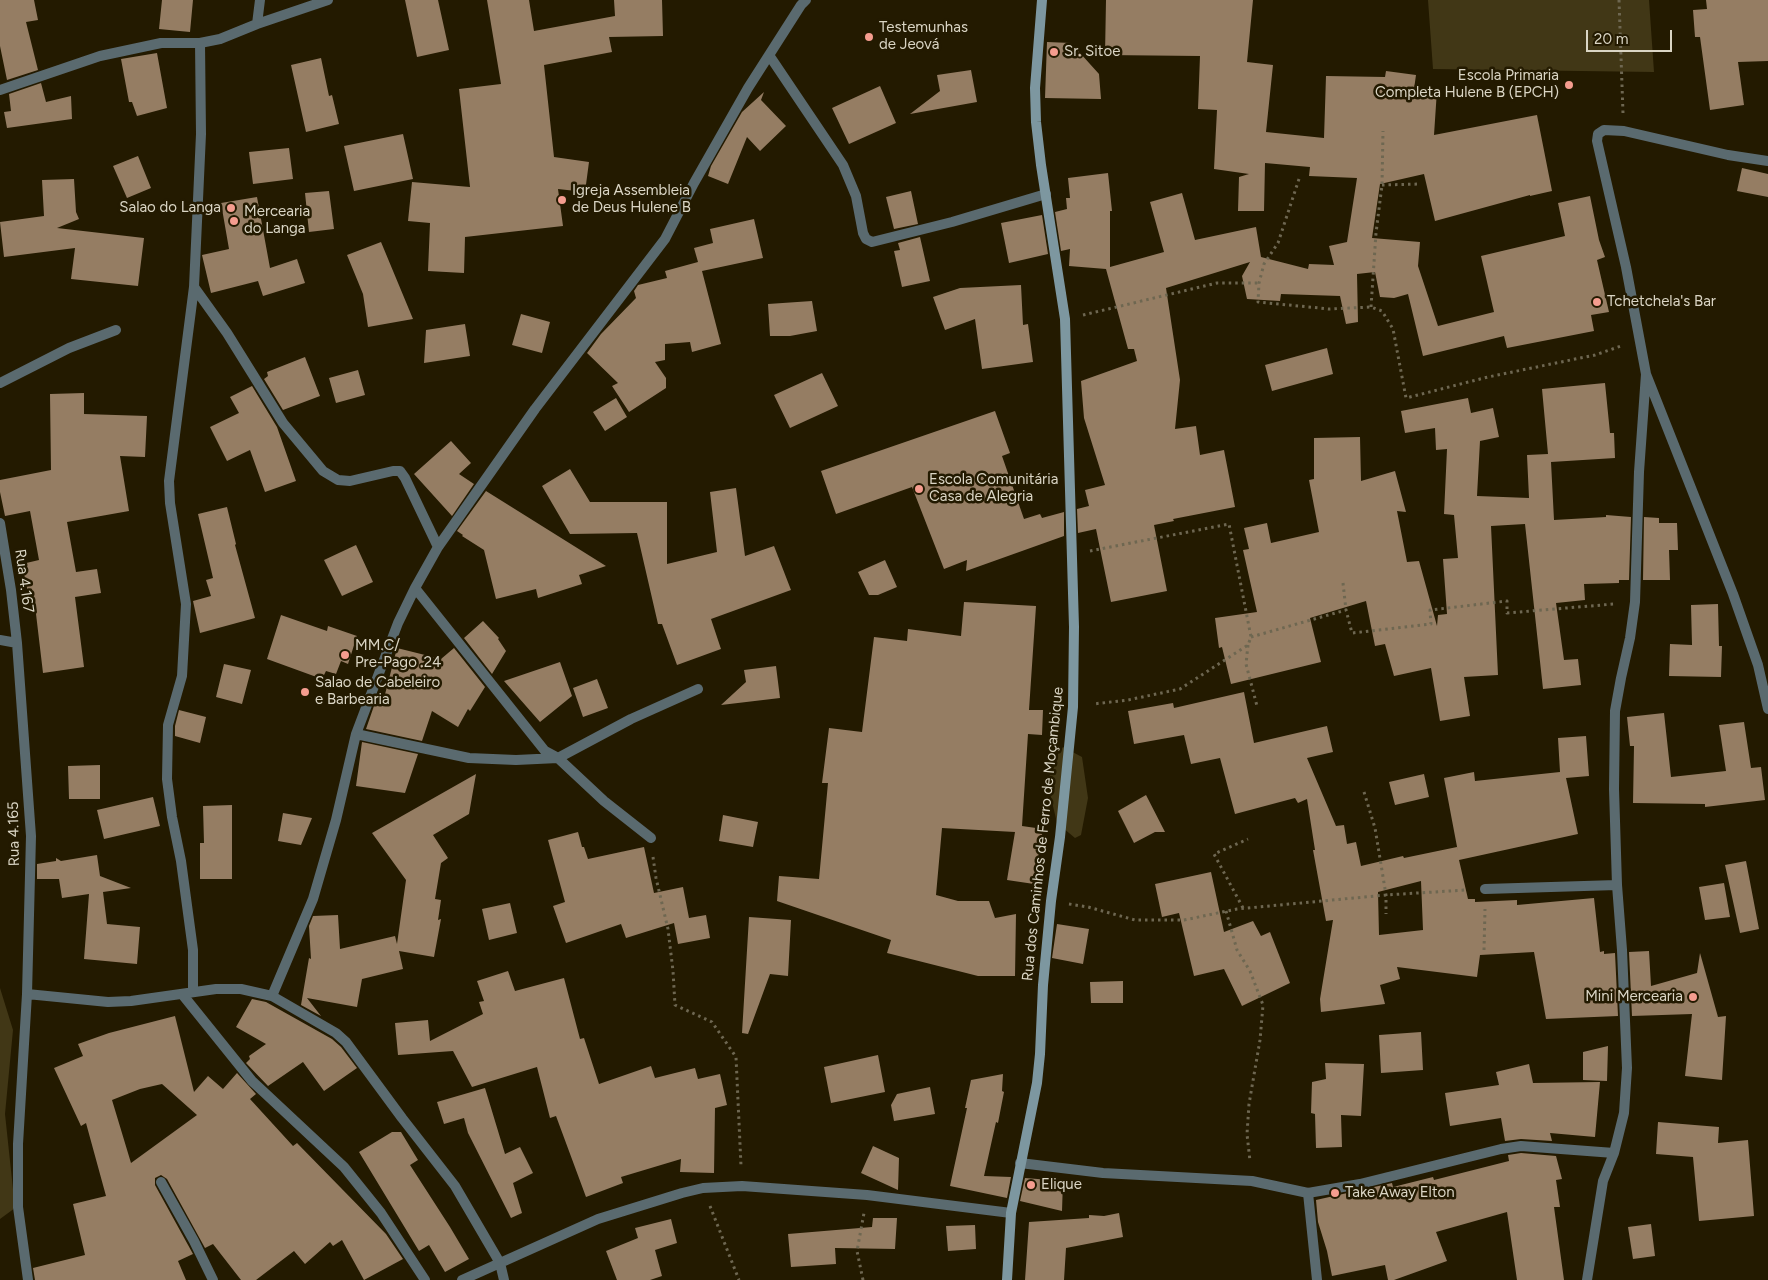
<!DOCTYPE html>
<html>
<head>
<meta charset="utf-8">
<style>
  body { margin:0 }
  #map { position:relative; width:1768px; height:1280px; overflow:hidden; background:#231a00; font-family:Figtree,sans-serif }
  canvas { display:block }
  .scale { position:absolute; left:1586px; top:30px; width:86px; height:22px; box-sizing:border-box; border:2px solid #dad5c4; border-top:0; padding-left:6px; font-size:15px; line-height:18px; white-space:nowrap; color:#dad5c4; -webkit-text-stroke:4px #231a00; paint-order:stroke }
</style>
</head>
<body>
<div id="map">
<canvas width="1768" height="1280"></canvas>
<div class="scale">20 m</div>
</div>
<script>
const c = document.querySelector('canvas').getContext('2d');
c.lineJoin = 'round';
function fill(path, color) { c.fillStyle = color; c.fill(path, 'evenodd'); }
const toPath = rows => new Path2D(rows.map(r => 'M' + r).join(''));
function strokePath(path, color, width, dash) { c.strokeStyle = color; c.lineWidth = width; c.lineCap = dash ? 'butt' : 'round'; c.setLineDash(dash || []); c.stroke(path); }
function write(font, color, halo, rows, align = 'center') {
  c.font = font + ' Figtree,sans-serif'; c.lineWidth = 5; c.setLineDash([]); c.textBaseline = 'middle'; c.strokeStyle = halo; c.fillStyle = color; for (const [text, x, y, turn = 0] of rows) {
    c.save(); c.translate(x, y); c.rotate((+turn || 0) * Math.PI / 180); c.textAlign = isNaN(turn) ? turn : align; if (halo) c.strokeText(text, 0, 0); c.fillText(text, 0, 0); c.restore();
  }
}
const green = toPath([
  [1428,0,1649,0,1654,72,1433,69],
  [1063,747,1082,757,1088,798,1081,835,1075,838,1057,823,1048,785,1052,763],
  [0,988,13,1030,5,1114,15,1208,0,1219]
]);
const building = toPath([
  [0,0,34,0,38,20,26,22,38,70,7,80,0,46],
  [162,0,193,0,190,32,159,29],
  [405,0,438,0,449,50,417,57],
  [487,0,529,0,534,31,615,16,614,0,662,0,663,36,609,37,612,52,544,65,554,157,589,162,585,192,558,189,563,226,465,237,464,273,428,271,430,223,408,221,412,182,470,187,459,89,501,84],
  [1106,0,1253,0,1247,62,1273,65,1266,132,1324,138,1326,76,1385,77,1386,71,1416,75,1414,89,1437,90,1434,135,1537,115,1552,191,1530,196,1530,195,1435,221,1424,174,1380,184,1372,238,1420,242,1418,266,1438,326,1494,312,1481,256,1565,236,1558,203,1590,196,1599,240,1605,257,1597,260,1609,312,1591,315,1594,331,1507,348,1504,336,1423,356,1408,294,1394,298,1380,297,1375,272,1357,274,1358,322,1346,324,1340,296,1281,294,1280,301,1247,299,1242,276,1250,262,1166,288,1180,380,1175,429,1196,426,1200,455,1224,450,1235,507,1173,519,1174,521,1154,525,1167,591,1111,602,1096,529,1078,533,1077,509,1089,506,1085,490,1105,485,1084,418,1081,381,1137,361,1134,349,1128,349,1106,269,1069,266,1070,249,1061,251,1055,212,1067,209,1066,198,1070,198,1068,178,1108,173,1112,211,1110,211,1110,267,1164,252,1150,202,1182,193,1195,240,1256,227,1261,257,1308,269,1309,264,1334,265,1329,246,1347,242,1357,178,1309,176,1310,167,1265,163,1264,211,1238,211,1239,177,1249,174,1214,169,1217,110,1198,109,1200,56,1105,55],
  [1706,0,1768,0,1768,61,1738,62,1744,105,1710,110,1700,37,1695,37,1693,10,1707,9],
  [1047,42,1071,43,1099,74,1101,99,1045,98],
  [157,53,167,108,137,116,132,102,129,102,121,59],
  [321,58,329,96,332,95,339,124,306,132,291,65],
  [971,70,977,102,910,114,940,91,937,75],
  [41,83,46,102,71,96,72,119,7,128,4,112,11,111,9,94],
  [880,86,896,123,849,144,832,108],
  [764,92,761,100,786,126,760,151,747,137,728,184,708,176,711,166,742,112],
  [403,134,413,179,354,191,344,146],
  [289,148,293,179,253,184,249,152],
  [138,156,151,188,127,198,113,166],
  [1742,168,1768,174,1768,197,1737,191],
  [74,179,76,212,79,219,57,228,144,238,138,286,71,279,75,248,4,257,0,222,44,216,42,180],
  [329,191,334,229,309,232,305,193],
  [911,191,918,224,894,229,886,197],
  [257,197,270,268,297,259,305,283,263,296,258,281,211,293,202,255,229,249,221,203],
  [1042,215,1048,254,1009,263,1001,223],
  [754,219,763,258,702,271,721,344,692,352,690,342,665,344,665,360,655,362,666,378,666,388,629,412,612,386,618,383,587,353,601,334,636,298,634,291,638,285,667,278,665,271,698,262,694,248,713,243,710,229],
  [920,237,930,281,902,287,894,251,900,250,898,243],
  [381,242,413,319,368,327,363,294,347,255],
  [1021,285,1023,325,1028,324,1033,362,982,369,975,319,945,330,933,297,960,288],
  [812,301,817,331,790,336,770,336,768,304],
  [521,314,550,322,542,353,512,345],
  [465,324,470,356,424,363,426,330],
  [1327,348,1333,374,1272,391,1265,365],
  [305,357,320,396,283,410,264,379,268,376,267,372],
  [358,370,365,395,336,403,329,378],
  [822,373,838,406,790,428,774,395],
  [1605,383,1610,433,1614,433,1615,458,1551,462,1554,520,1606,517,1606,515,1631,517,1629,580,1619,580,1619,583,1584,584,1585,600,1556,603,1564,660,1578,659,1581,685,1543,689,1525,524,1491,526,1498,675,1464,677,1470,716,1440,721,1431,668,1394,676,1385,644,1375,646,1366,601,1310,618,1321,662,1231,684,1222,647,1219,648,1215,618,1257,612,1243,550,1249,549,1244,528,1267,523,1271,543,1319,532,1309,480,1314,479,1314,438,1360,437,1361,481,1395,471,1406,512,1397,511,1407,562,1419,561,1437,626,1438,615,1447,614,1443,559,1458,558,1454,515,1444,514,1447,449,1436,450,1435,428,1405,433,1401,411,1468,398,1471,413,1493,408,1499,437,1480,441,1477,496,1529,498,1527,455,1548,454,1542,389],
  [252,386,277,427,296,481,265,492,250,450,227,461,210,427,239,413,230,397],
  [84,393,84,414,147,416,145,457,120,456,129,511,67,522,76,572,97,569,101,593,75,597,84,667,43,673,34,597,29,598,22,564,39,560,30,511,5,516,0,492,0,480,51,470,50,394],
  [616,398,627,417,605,431,593,412],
  [995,411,1010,453,1002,456,1024,519,1040,514,1042,518,1064,512,1064,536,966,571,967,560,944,569,912,487,836,514,821,471],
  [451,441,471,463,459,474,474,484,452,516,414,474],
  [570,469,590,502,667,502,667,564,717,552,710,492,736,488,745,556,774,546,791,590,711,619,721,649,677,665,662,624,658,624,637,533,570,534,542,486],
  [486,491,606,566,579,575,582,584,538,598,536,589,496,599,484,550,462,536,463,535,457,531],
  [227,507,236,544,235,545,255,618,200,633,193,601,211,596,206,580,213,578,198,514],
  [1644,517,1659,518,1659,523,1677,523,1678,550,1669,550,1670,580,1643,580],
  [356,545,373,582,342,596,324,560],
  [885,560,897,587,878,595,869,595,858,572],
  [964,602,1036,606,1029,710,1043,710,1042,735,1028,734,1022,826,1043,829,1034,884,1007,880,1015,832,942,828,936,895,958,901,989,901,995,918,1016,914,1015,976,978,976,887,953,891,940,777,901,779,876,819,879,828,783,822,783,829,728,862,732,874,637,907,641,908,629,961,636],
  [1718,604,1719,646,1722,646,1721,677,1669,676,1670,644,1692,645,1691,605],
  [281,615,327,631,328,626,357,636,348,664,341,661,336,674,326,671,322,679,267,659],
  [483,621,499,638,498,639,506,651,492,674,464,638],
  [397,648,441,659,454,648,485,687,470,711,468,709,458,727,432,711,422,741,366,729,376,700,383,702],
  [560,662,572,696,540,722,504,681],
  [224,664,251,670,242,704,216,697],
  [776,666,780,698,721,705,746,682,744,670],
  [597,679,608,708,583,717,573,688],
  [1244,692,1254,743,1327,726,1333,752,1307,758,1336,826,1344,825,1347,844,1356,842,1361,866,1403,856,1404,858,1457,847,1458,852,1444,778,1474,772,1475,781,1560,772,1558,738,1586,736,1589,776,1566,778,1578,834,1459,860,1468,899,1475,899,1475,902,1517,900,1517,905,1594,898,1600,952,1604,951,1604,954,1615,953,1618,1016,1546,1019,1534,952,1480,955,1477,977,1397,967,1400,979,1380,985,1385,1004,1321,1012,1320,999,1333,920,1326,921,1313,850,1315,850,1307,799,1298,803,1295,798,1235,814,1220,758,1191,764,1184,735,1134,744,1128,711,1173,703,1174,708],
  [1421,881,1423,930,1379,935,1378,892],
  [179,710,206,717,200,743,175,736,175,726],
  [1664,713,1671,777,1726,771,1719,725,1744,722,1751,768,1761,767,1765,800,1705,807,1705,804,1633,803,1634,746,1630,746,1627,717],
  [362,742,418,754,405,793,356,786],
  [100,765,100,799,69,799,68,766],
  [476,774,469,814,433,835,448,858,441,863,435,899,441,900,438,920,441,919,434,957,399,951,403,969,362,979,357,1007,307,998,321,1016,301,1005,309,958,311,959,309,926,313,916,338,915,340,949,395,936,397,944,406,880,372,833],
  [1424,774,1429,797,1395,805,1389,782],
  [1146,795,1165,832,1155,832,1134,843,1118,811],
  [153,797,160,826,104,839,97,810],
  [232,805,232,879,200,879,200,843,204,843,203,806],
  [283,813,312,818,301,845,278,841],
  [723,815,758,822,753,847,719,841],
  [578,832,582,847,584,847,588,859,644,847,654,893,683,887,689,918,706,915,710,938,678,944,674,923,626,938,621,924,566,943,553,906,565,902,548,840],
  [97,855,100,876,131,888,103,892,107,924,140,927,137,964,84,959,89,894,62,898,59,879,37,879,37,864,56,861,56,858,61,861],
  [1746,861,1759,929,1740,933,1725,865],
  [1211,872,1224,932,1253,921,1261,936,1270,932,1290,983,1242,1006,1224,969,1194,976,1179,913,1162,917,1155,884],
  [1724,883,1730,917,1705,920,1699,887],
  [510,903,517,933,489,940,482,909],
  [749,917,791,920,788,976,770,974,748,1034,742,1033],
  [1057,924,1089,929,1083,964,1052,958],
  [1649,951,1651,986,1697,973,1700,953,1718,1017,1726,1016,1722,1080,1685,1076,1692,1014,1632,1016,1629,952],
  [508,971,515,991,564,978,580,1039,584,1038,599,1084,651,1066,655,1078,695,1068,698,1079,720,1074,727,1105,715,1108,714,1173,680,1172,681,1159,621,1177,623,1183,586,1197,556,1116,550,1118,537,1067,472,1087,453,1051,398,1055,395,1023,428,1020,430,1041,483,1014,479,1002,484,1001,477,981],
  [1123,981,1123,1003,1091,1003,1090,982],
  [252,999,266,1002,332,1039,341,1047,357,1068,324,1091,303,1062,268,1086,246,1063,250,1059,249,1056,266,1044,236,1027],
  [175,1016,194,1092,208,1076,223,1089,237,1073,256,1094,250,1099,293,1146,297,1143,386,1234,403,1259,364,1280,342,1240,333,1246,330,1242,305,1264,294,1251,256,1280,241,1280,213,1244,205,1248,167,1179,161,1175,155,1178,155,1185,193,1254,178,1261,186,1280,35,1280,33,1268,85,1255,73,1204,106,1196,86,1123,81,1126,54,1068,83,1056,78,1044,109,1033],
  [162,1084,197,1115,131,1163,112,1100,140,1089],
  [1421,1032,1423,1070,1381,1073,1379,1035],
  [1608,1046,1607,1081,1583,1080,1583,1052],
  [878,1055,885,1092,831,1103,824,1067],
  [1325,1063,1364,1064,1361,1116,1341,1115,1342,1147,1316,1148,1315,1114,1311,1113,1312,1082,1326,1079],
  [1529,1064,1533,1083,1600,1082,1595,1137,1550,1133,1552,1141,1521,1139,1505,1141,1501,1118,1450,1126,1445,1093,1499,1085,1496,1072],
  [1003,1074,1002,1091,1004,1092,998,1123,996,1122,984,1176,1011,1177,1007,1198,950,1186,967,1108,965,1108,971,1080],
  [930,1087,935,1114,894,1121,891,1105,897,1094],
  [485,1088,505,1154,520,1147,533,1173,513,1183,522,1213,511,1218,468,1133,464,1118,444,1124,437,1102],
  [1658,1122,1719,1127,1718,1143,1748,1140,1754,1216,1699,1221,1693,1157,1656,1154],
  [392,1132,401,1132,418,1160,410,1165,450,1227,469,1259,445,1272,429,1245,419,1251,359,1152],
  [873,1146,899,1158,898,1190,861,1173],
  [1521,1153,1556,1156,1562,1179,1556,1180,1560,1207,1554,1207,1564,1280,1517,1280,1507,1212,1436,1232,1447,1261,1394,1280,1388,1280,1385,1265,1332,1276,1327,1251,1318,1222,1316,1200,1392,1183,1393,1187,1433,1177,1434,1180,1509,1161,1508,1155],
  [1025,1178,1063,1181,1062,1211,1020,1201],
  [1119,1213,1123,1237,1066,1248,1064,1280,1025,1280,1029,1222,1089,1218,1089,1215,1104,1216],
  [873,1218,897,1218,895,1249,835,1248,836,1264,791,1267,788,1234,872,1227],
  [671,1219,677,1243,655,1250,662,1276,650,1280,617,1280,606,1251,638,1238,635,1228],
  [1651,1224,1655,1256,1633,1259,1628,1227],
  [975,1225,976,1249,948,1251,946,1226]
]);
const path = toPath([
  [1619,0,1623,113],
  [1299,179,1278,243,1264,264,1259,283,1258,302,1329,309,1371,307,1382,311,1393,329,1406,398,1488,377,1595,355,1621,346],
  [1382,185,1421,184],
  [1371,307,1376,233,1382,185,1383,131],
  [1083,315,1217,283,1259,283],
  [1090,551,1229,524,1251,637,1248,645,1180,689,1128,700,1093,704],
  [1343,583,1346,610],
  [1251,637,1346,610,1352,633,1431,624,1430,610,1507,601,1507,613,1614,604],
  [1248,645,1246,664,1257,706],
  [1364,792,1375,828,1386,895,1386,914],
  [653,857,656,878,668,929,673,971,675,1005,712,1022,736,1057,741,1166],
  [1069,904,1088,907,1135,920,1184,920,1237,909,1386,895,1466,890],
  [1243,908,1214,854,1248,839],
  [1226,911,1237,950,1250,971,1263,1005,1260,1040,1249,1104,1247,1134,1250,1161],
  [1484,950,1485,909],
  [710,1206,739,1280],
  [863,1280,857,1251,864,1213]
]);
const street = toPath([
  [257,24,260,0],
  [769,55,843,165,856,196,863,233,866,239,872,242,952,222,1046,194],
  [0,90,100,56,161,43,200,43,220,39,257,24,328,0],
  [1768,161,1728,155,1624,131,1604,130,1598,134,1597,141,1626,267,1646,374,1733,594,1758,665,1768,709],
  [194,287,227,333,283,423,323,471,338,480,350,481,393,471,400,471,405,478,438,547],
  [0,383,69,348,116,330],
  [0,523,11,590,17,643,31,836,27,994,18,1144,18,1207,28,1280],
  [415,588,545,751,558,758,604,801,651,838],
  [0,640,17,643],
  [356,734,469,758,516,760,558,758,631,719,698,689],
  [1485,889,1617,885],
  [193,991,193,950,181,861,172,817,167,779,168,725,182,676,186,604,170,503,169,481,194,287,201,134,200,43],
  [27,994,108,1002,131,1001,216,989,241,989,272,996,336,1033,346,1042,402,1118,455,1186,500,1263,504,1280],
  [182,994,252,1081,344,1167,381,1213,425,1280],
  [272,996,313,899,336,820,356,734,398,623,415,588,438,547,535,409,665,239,694,183,748,88,801,5,806,0],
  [1020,1163,1103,1173,1252,1181,1308,1193,1360,1184,1501,1149,1521,1146,1614,1153],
  [161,1182,194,1241,213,1280],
  [1308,1193,1317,1280],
  [462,1280,598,1219,682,1193,703,1188,742,1186,867,1195,1011,1213],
  [1587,1280,1603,1181,1614,1153,1624,1113,1627,1068,1622,950,1617,885,1614,789,1615,711,1621,678,1630,638,1635,602,1639,472,1646,374]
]);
const secondary = toPath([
  [1007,1280,1011,1213,1037,1083,1040,1054,1043,985,1051,901,1060,837,1073,707,1074,627,1065,319,1041,165,1036,122,1035,88,1042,0]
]);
const markers = [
  [869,37,5,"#f59d8f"],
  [1054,52,5,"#f59d8f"],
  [1569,85,5,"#f59d8f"],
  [562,200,5,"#f59d8f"],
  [231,208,5,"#f59d8f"],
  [234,221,5,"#f59d8f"],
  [1597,302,5,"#f59d8f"],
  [919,489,5,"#f59d8f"],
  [345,655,5,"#f59d8f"],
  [305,692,5,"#f59d8f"],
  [1693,997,5,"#f59d8f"],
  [1031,1185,5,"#f59d8f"],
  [1335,1193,5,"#f59d8f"]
];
const poiNames = [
  ["Testemunhas",879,28],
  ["de Jeová",879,45],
  ["Sr. Sitoe",1064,52],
  ["Escola Primaria",1559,76,"right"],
  ["Completa Hulene B (EPCH)",1559,93,"right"],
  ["Igreja Assembleia",572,191],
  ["de Deus Hulene B",572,208],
  ["Salao do Langa",221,208,"right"],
  ["Mercearia",244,212],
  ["do Langa",244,229],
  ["Tchetchela's Bar",1607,302],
  ["Escola Comunitária",929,480],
  ["Casa de Alegria",929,497],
  ["MM.C/",355,646],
  ["Pre-Pago .24",355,663],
  ["Salao de Cabeleiro",315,683],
  ["e Barbearia",315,700],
  ["Mini Mercearia",1683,997,"right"],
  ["Elique",1041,1185],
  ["Take Away Elton",1345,1193]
];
const streetNames = [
  ["Rua 4.167",24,581,82],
  ["Rua 4.165",14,834,-91],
  ["Rua dos Caminhos de Ferro de Moçambique",1043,834,-84]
];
fill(green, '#413716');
fill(building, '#957d63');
strokePath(path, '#6e6751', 3, [2.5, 4]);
strokePath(street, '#5a6a6f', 10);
strokePath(secondary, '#7d97a0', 10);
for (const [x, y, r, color] of markers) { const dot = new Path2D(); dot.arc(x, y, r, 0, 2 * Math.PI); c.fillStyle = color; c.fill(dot); strokePath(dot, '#231a00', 2); }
write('15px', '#dad5c4', '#231a00', poiNames, 'left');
write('15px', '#dad5c4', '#231a00', streetNames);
</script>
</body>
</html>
